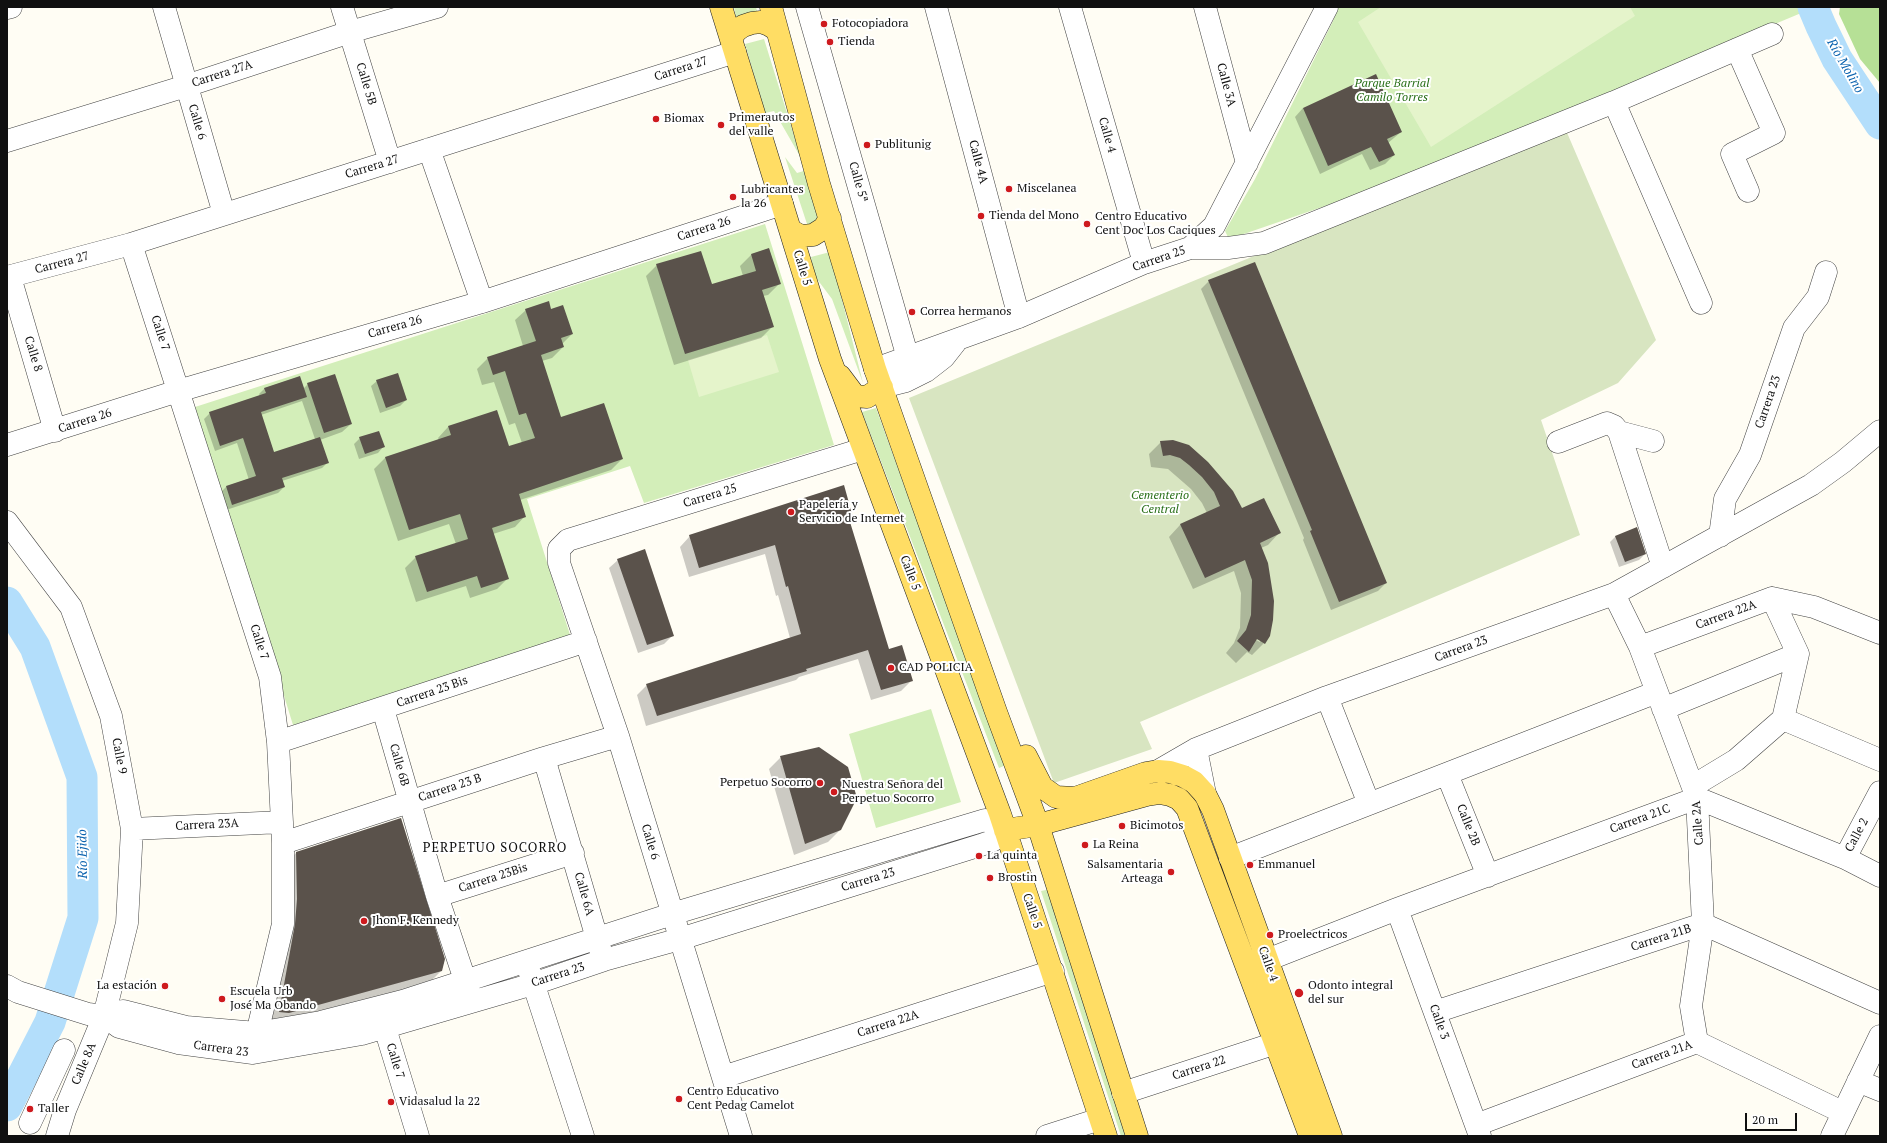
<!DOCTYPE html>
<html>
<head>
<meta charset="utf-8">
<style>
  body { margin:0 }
  #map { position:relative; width:1887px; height:1143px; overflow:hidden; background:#fffdf4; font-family:"PT Serif",serif }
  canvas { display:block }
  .frame { position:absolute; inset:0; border:8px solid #101010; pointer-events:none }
  .scale { position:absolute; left:1745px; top:1113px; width:52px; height:18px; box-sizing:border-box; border:2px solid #101010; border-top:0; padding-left:5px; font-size:12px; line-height:14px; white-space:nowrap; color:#101010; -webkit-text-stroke:3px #fff; paint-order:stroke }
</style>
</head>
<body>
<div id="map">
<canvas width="1887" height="1143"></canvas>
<div class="frame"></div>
<div class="scale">20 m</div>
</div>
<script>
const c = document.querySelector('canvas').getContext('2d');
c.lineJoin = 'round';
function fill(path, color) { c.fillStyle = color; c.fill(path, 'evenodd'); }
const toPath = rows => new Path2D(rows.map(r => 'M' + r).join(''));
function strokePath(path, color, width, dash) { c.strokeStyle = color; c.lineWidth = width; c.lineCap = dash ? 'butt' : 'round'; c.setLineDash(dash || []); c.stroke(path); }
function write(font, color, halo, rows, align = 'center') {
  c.font = font + ' "PT Serif",serif'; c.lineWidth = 4; c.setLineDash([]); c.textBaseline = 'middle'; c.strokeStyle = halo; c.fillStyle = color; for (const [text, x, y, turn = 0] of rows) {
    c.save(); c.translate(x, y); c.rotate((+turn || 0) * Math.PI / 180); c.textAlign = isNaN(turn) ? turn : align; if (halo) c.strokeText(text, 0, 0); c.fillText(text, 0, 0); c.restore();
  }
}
const green = toPath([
  [734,7,756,7,757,11,736,17],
  [1338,7,1805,7,1806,11,1562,113,1331,204,1238,236,1228,237,1225,231,1255,179,1333,21],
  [764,39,801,158,774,111,765,113,745,44],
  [785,157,797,173,807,170,821,223,808,227],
  [765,224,834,445,644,503,630,466,527,499,571,638,293,725,195,407],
  [830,252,863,383,832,299,814,275,811,257],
  [876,408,1006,765,999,768,862,412],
  [931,709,961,802,876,828,849,734],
  [1051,889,1129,1136,1121,1136,1041,891]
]);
const forest = toPath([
  [1840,7,1880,7,1880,83,1860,59,1839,14]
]);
const cemetery = toPath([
  [1565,128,1656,340,1618,383,1541,420,1580,535,1140,722,1152,749,1054,783,909,398]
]);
const pitch = toPath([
  [1381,7,1630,7,1635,16,1431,147,1358,22],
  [767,335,779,372,699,397,688,360]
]);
const shadow = toPath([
  [1303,108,1401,132,1388,143,1394,155,1385,164,1370,170,1362,154,1320,174,1295,117],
  [769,249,779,284,768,295,763,296,773,326,761,338,674,365,646,276,657,265,711,286,743,276,740,266,751,255],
  [1209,281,1386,583,1378,591,1331,610,1303,540,1304,538,1201,289],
  [526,310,551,310,572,334,562,344,563,347,552,358,542,361,561,418,622,459,611,470,520,500,525,516,515,527,493,534,508,578,497,589,470,598,466,586,416,602,405,568,416,557,456,544,449,524,398,541,374,469,385,458,439,440,438,438,448,427,508,448,522,443,515,423,509,425,494,382,482,385,477,369,488,358,523,346,515,320],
  [377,381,406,400,400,406,380,413,371,386],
  [308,384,351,424,342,432,320,440,328,462,322,468,282,481,284,487,278,493,226,510,220,493,226,487,249,480,237,443,215,451,204,419,210,413,260,396,259,394,265,388,303,389],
  [302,401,315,439,274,453,261,415],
  [360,438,383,447,378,453,359,459,354,444],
  [1173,441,1241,509,1279,533,1268,545,1261,548,1264,643,1252,655,1247,652,1236,663,1226,653,1234,643,1240,628,1241,593,1234,571,1193,589,1169,537,1180,525,1207,513,1202,503,1191,489,1168,469,1151,467,1149,454,1161,442],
  [1252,638,1260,640,1260,642],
  [853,520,849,524,888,650,911,681,901,691,871,700,858,659,799,677,796,680,646,726,637,695,647,685,790,638,778,595,776,596,765,554,689,577,680,547,690,536],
  [1616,536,1645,554,1639,560,1619,567,1610,542],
  [618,560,673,635,664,644,638,653,609,568],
  [781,757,840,830,828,842,794,855,769,769],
  [296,853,441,971,429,983,276,1024,267,1023,284,865]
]);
const river = toPath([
  [1813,7,1821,26,1837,59,1880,124],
  [7,602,35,647,82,777,83,918,50,1022,7,1106]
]);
const building = toPath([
  [1376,74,1402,132,1387,139,1395,155,1379,162,1371,147,1328,166,1303,108],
  [769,248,781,284,762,290,774,327,685,354,656,264,701,251,712,284,756,271,751,254],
  [1255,262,1387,583,1339,602,1310,531,1312,530,1208,280],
  [549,301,551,309,563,305,573,334,561,338,564,347,541,355,561,417,604,403,623,459,519,494,526,517,492,528,509,579,481,588,477,576,427,592,415,556,468,539,460,514,409,530,385,457,451,435,448,426,497,410,509,446,535,438,526,413,519,415,505,371,493,375,487,357,536,341,525,309],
  [398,373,407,400,386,408,376,380],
  [335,374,352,424,324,433,307,383],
  [300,376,307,397,261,412,274,452,320,437,329,463,282,478,285,487,232,505,226,486,256,476,243,438,220,446,209,412,266,393,264,388],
  [379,431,385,447,365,454,359,437],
  [1173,440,1189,445,1208,462,1233,491,1242,508,1264,498,1281,533,1260,543,1268,563,1274,601,1273,620,1270,636,1265,644,1257,639,1249,652,1237,641,1246,630,1251,615,1252,580,1245,560,1205,578,1180,524,1220,506,1214,492,1202,477,1189,465,1180,458,1170,455,1163,456,1160,441],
  [844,485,854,521,850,522,889,649,902,645,913,681,881,690,868,650,806,669,807,671,657,716,646,684,801,634,788,586,786,587,775,545,699,568,689,535],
  [1637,527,1646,554,1625,562,1615,536],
  [645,549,674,636,647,645,617,559],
  [819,747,848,767,857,798,841,830,805,844,780,756],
  [401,818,445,959,442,971,289,1013,279,1012,295,924,297,899,296,852]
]);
const minor = toPath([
  [164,7,224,214],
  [342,7,390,162],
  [807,7,908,358],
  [936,7,1019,317],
  [1070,7,1144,263],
  [1205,7,1247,163],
  [7,8,11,7],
  [1737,49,1774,133,1732,154,1748,191],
  [1614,102,1701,303],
  [7,141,186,86,350,32,437,7],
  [429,149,482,302],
  [131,244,270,677,278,742,283,843,283,924,254,1046],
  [1190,248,1228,248,1264,243,1614,102,1772,34],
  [7,277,131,244,735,52],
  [10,277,55,431],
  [875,369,1019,317,1144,263,1190,248,1214,226,1327,7],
  [882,387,906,381,926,371,944,357,955,343],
  [1619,432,1653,441],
  [1558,442,1607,423,1614,426,1619,432,1663,567],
  [7,445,178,391,482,302,782,204],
  [7,522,71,607,111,716,132,829,127,923,104,1016,65,1110,57,1136],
  [1720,536,1725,499,1750,455,1794,328,1818,297,1826,272],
  [1614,594,1640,647,1697,798,1703,924,1691,1006,1697,1042],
  [1640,647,1772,598,1814,607,1880,633],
  [1327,697,1369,804],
  [383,709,437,896,470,995],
  [1663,709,1798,654],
  [1783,719,1880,760],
  [278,742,586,641],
  [1196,749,1205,794],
  [544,758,601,952],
  [1158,771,1196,749,1327,697,1614,594,1811,485,1843,462,1880,431],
  [1447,774,1488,876],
  [1693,786,1736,760,1783,719,1798,654,1772,598],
  [132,829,282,822],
  [283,843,544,758,618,736],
  [1230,858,1657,692],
  [1845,858,1880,792],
  [437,896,573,853],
  [1397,909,1480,1136],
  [1267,960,1397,909,1697,798,1845,858,1880,876],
  [529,970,583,1136],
  [7,986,18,992,88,1014,104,1016,123,1011,186,1027,257,1033,321,1022,403,1001,672,914,985,820,1005,830,992,841,981,845,680,939,604,960,533,984,362,1034,253,1053,178,1043,119,1027,104,1016],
  [1435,1012,1703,924,1880,1003],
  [381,1015,418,1136],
  [723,1077,1053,971],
  [1858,1081,1880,1090],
  [1123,1093,1276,1043],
  [30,1123,64,1050],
  [1476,1125,1697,1042,1842,1112],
  [741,1136,618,736,559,563,559,549,568,540,863,449],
  [1047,1136,1100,1119],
  [1832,1136,1880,1036]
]);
const major = toPath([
  [721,7,830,359,1000,814,1106,1136],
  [771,7,819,184,875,369,996,712,1038,825,1137,1136],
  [731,39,736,31,743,26,752,23,761,22,769,25,777,30],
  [790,230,801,236,813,235,824,228,830,218],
  [840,376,855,396,867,397,882,387],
  [1026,756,1042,787,1056,797,1075,798,1146,773,1158,771,1170,772,1183,776,1194,782,1205,794,1213,810,1331,1136],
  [1005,830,1038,825,1147,795,1160,793,1170,795,1179,799,1187,808,1310,1136]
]);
const markers = [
  [824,24,4,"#ce1a1e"],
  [830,42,4,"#ce1a1e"],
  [656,119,4,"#ce1a1e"],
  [721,125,4,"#ce1a1e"],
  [867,145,4,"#ce1a1e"],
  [1009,189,4,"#ce1a1e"],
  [733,197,4,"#ce1a1e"],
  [981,216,4,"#ce1a1e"],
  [1087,224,4,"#ce1a1e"],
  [912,312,4,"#ce1a1e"],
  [791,512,4,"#ce1a1e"],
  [891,668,4,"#ce1a1e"],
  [820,783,4,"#ce1a1e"],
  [834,792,4,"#ce1a1e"],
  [1122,826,4,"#ce1a1e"],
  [1085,845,4,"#ce1a1e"],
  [979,856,4,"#ce1a1e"],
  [1250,865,4,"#ce1a1e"],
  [1171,872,4,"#ce1a1e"],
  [990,878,4,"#ce1a1e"],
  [364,921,4,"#ce1a1e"],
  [1270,935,4,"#ce1a1e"],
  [165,986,4,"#ce1a1e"],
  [1299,993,5,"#ce1a1e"],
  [222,999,4,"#ce1a1e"],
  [679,1099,4,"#ce1a1e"],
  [391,1102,4,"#ce1a1e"],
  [30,1109,4,"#ce1a1e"]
];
const poiNames = [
  ["Fotocopiadora",832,24],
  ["Tienda",838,42],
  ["Primerautos",729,118],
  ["del valle",729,132],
  ["Biomax",664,119],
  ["Publitunig",875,145],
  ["Miscelanea",1017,189],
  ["Lubricantes",741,190],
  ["la 26",741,204],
  ["Tienda del Mono",989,216],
  ["Centro Educativo",1095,217],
  ["Cent Doc Los Caciques",1095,231],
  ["Correa hermanos",920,312],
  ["Papelería y",799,505],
  ["Servicio de Internet",799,519],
  ["CAD POLICIA",899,668],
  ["Perpetuo Socorro",812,783,"right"],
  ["Nuestra Señora del",842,785],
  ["Perpetuo Socorro",842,799],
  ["Bicimotos",1130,826],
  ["La Reina",1093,845],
  ["La quinta",987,856],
  ["Salsamentaria",1163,865,"right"],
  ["Arteaga",1163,879,"right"],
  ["Emmanuel",1258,865],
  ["Brostin",998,878],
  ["Jhon F. Kennedy",372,921],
  ["Proelectricos",1278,935],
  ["La estación",157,986,"right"],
  ["Odonto integral",1308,986],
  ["del sur",1308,1000],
  ["Escuela Urb",230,992],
  ["José Ma Obando",230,1006],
  ["Centro Educativo",687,1092],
  ["Cent Pedag Camelot",687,1106],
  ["Vidasalud la 22",399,1102],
  ["Taller",38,1109]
];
const streetNames = [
  ["Carrera 27",681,69,-18],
  ["Carrera 27A",222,74,-18],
  ["Calle 5B",366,84,73],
  ["Calle 3A",1226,85,75],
  ["Calle 6",197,122,73],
  ["Calle 4",1107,135,74],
  ["Calle 4A",978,162,75],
  ["Carrera 27",372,167,-17],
  ["Calle 5ª",858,182,74],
  ["Carrera 26",704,229,-18],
  ["Carrera 25",1159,259,-19],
  ["Carrera 27",62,263,-15],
  ["Calle 5",802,268,73],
  ["Carrera 26",395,327,-16],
  ["Calle 7",160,333,72],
  ["Calle 8",33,354,73],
  ["Carrera 23",1768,402,-71],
  ["Carrera 26",85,421,-18],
  ["Carrera 25",710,496,-17],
  ["Calle 5",910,573,69],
  ["Carrera 22A",1726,615,-20],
  ["Calle 7",259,642,72],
  ["Carrera 23",1461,649,-20],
  ["Carrera 23 Bis",432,692,-19],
  ["Calle 9",119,756,79],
  ["Calle 6B",399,765,74],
  ["Carrera 23 B",450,788,-18],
  ["Carrera 21C",1640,819,-20],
  ["Calle 2A",1698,823,-94],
  ["Carrera 23A",207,825,-3],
  ["Calle 2B",1468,825,68],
  ["Calle 2",1857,835,-62],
  ["Calle 6",650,842,73],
  ["Carrera 23Bis",493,878,-18],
  ["Carrera 23",868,880,-17],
  ["Calle 6A",584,894,74],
  ["Calle 5",1032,911,71],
  ["Carrera 21B",1661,938,-18],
  ["Calle 4",1268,964,70],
  ["Carrera 23",558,975,-18],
  ["Calle 3",1439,1022,70],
  ["Carrera 22A",888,1024,-18],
  ["Carrera 23",221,1049,8],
  ["Carrera 21A",1662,1055,-20],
  ["Calle 7",395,1061,73],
  ["Calle 8A",84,1064,-67],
  ["Carrera 22",1199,1068,-18]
];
const parkNames = [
  ["Parque Barrial",1392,84],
  ["Camilo Torres",1392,98],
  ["Cementerio",1160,496],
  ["Central",1160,510]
];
const waterNames = [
  ["Río Molino",1845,66,60],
  ["Río Ejido",83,854,-91]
];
const neighbourhoodNames = [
  ["PERPETUO SOCORRO",495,848]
];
fill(green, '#d3eeb9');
fill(forest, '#b6e096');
fill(cemetery, '#d8e5c1');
fill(pitch, '#e5f4cb');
fill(shadow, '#0003');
strokePath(river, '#b3defb', 31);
fill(building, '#5a524b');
strokePath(minor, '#434343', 23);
strokePath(major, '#212121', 23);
strokePath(minor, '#fff', 22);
strokePath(major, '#ffdd64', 22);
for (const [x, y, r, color] of markers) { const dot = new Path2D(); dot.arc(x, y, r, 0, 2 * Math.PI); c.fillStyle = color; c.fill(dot); strokePath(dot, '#fff', 1.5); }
write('12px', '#101010', '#fff', poiNames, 'left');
write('12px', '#101010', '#fff', streetNames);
write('italic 12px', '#296f19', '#fff', parkNames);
write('italic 13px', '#0d64af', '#fff', waterNames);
c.letterSpacing = '1px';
write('13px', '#101010', '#fff', neighbourhoodNames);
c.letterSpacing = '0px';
</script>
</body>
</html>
